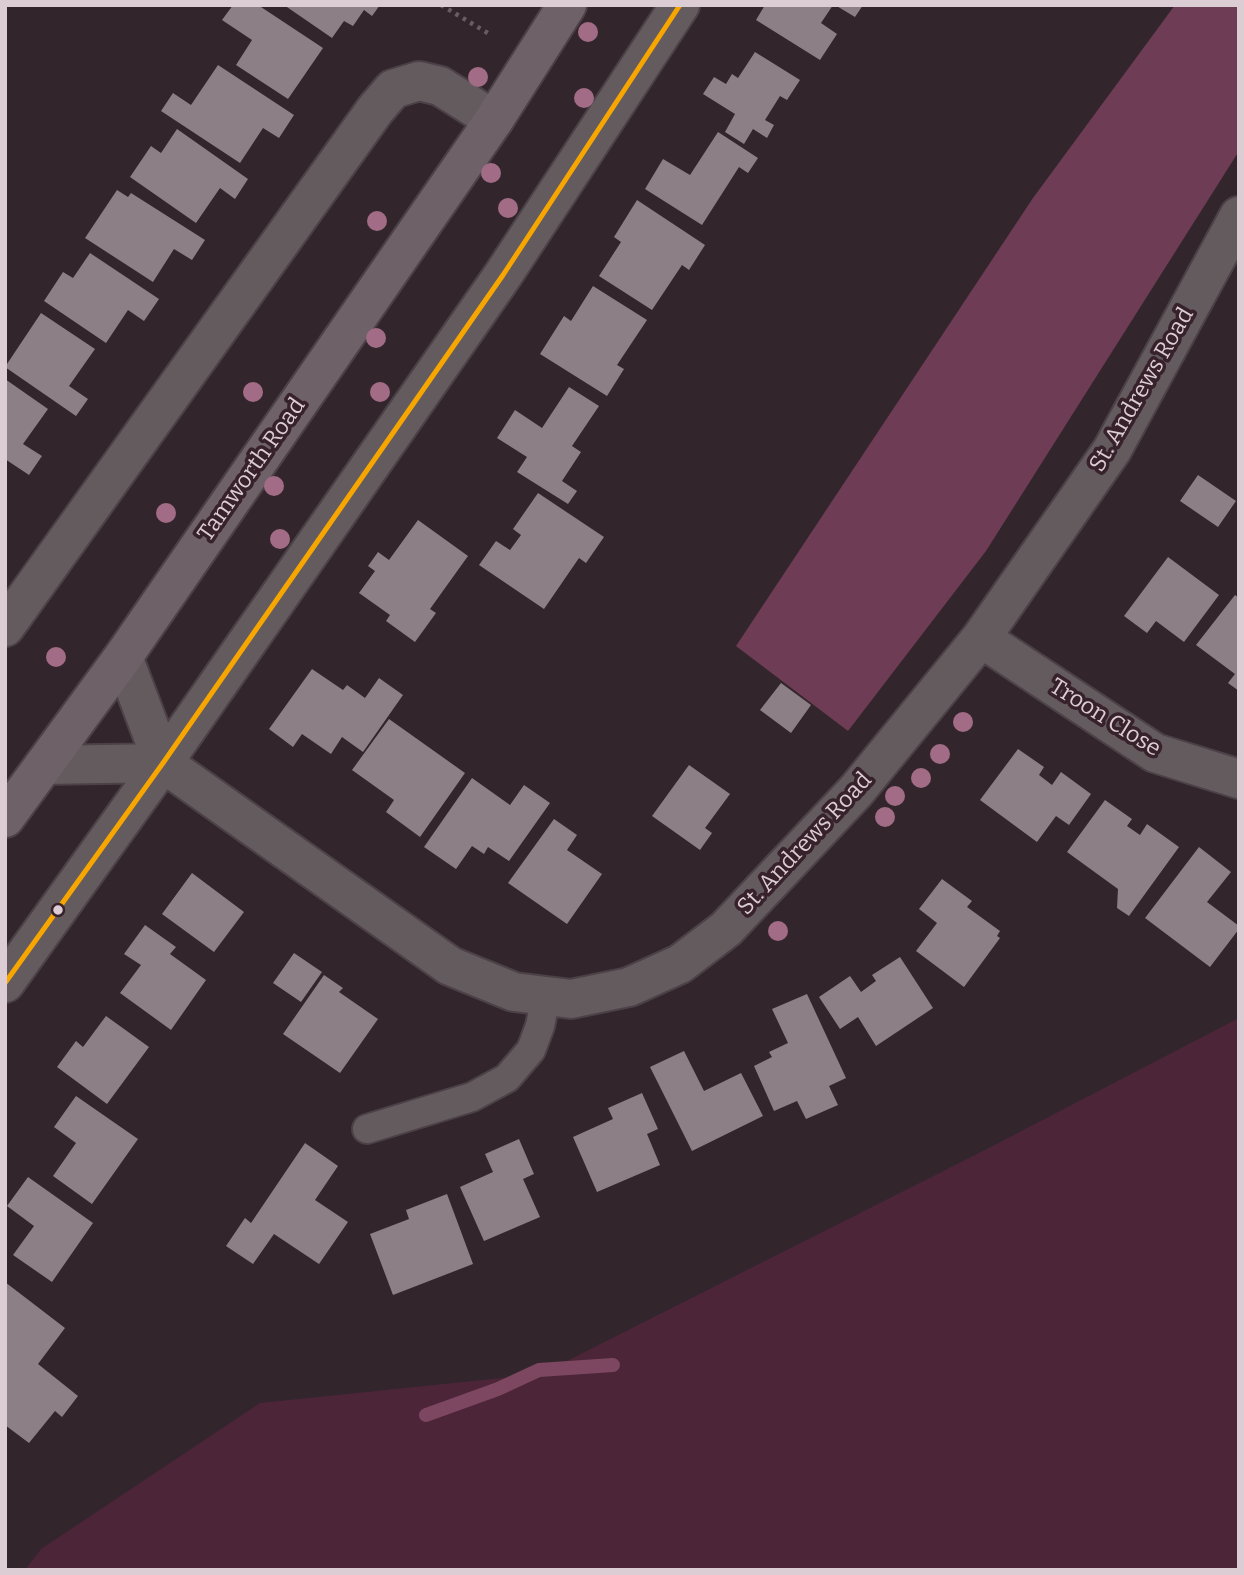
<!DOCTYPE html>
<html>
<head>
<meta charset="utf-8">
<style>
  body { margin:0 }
  #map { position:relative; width:1244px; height:1575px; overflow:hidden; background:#32262c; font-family:Bitter,serif }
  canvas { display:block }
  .frame { position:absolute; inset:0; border:7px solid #dbcdd3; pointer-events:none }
</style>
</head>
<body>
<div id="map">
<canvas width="1244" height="1575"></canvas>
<div class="frame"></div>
</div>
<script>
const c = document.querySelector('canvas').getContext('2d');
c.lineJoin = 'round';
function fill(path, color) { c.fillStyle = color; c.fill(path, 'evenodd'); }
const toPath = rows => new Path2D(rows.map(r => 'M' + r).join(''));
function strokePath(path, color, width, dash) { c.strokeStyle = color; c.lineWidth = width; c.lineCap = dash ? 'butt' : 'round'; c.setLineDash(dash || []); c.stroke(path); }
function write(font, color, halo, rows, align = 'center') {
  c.font = font + ' Bitter,serif'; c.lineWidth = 7; c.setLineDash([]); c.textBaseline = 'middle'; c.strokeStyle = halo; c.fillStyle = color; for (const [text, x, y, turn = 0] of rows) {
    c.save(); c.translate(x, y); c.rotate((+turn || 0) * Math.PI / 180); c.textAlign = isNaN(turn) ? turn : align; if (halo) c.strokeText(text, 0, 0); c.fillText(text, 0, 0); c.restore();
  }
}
const green = toPath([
  [1239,1018,1239,1570,25,1570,41,1549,260,1403,541,1374,983,1151]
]);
const forest = toPath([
  [1175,5,1239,5,1239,151,986,551,848,731,736,646,1033,198]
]);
const stream = toPath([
  [426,1415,498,1389,539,1370,613,1365]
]);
const building = toPath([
  [233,5,258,5,323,48,288,99,236,65,252,40,222,20],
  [284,5,380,5,372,16,364,10,353,26,344,21,332,38],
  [765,5,833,5,821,23,837,34,820,60,756,20],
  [835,5,863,5,855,17],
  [755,52,800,80,787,100,780,96,765,120,774,125,767,138,753,129,744,144,725,132,735,114,703,94,714,77,726,84,732,74,738,78],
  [218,65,294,115,279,138,263,128,240,163,161,111,173,93,191,105],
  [177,129,248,179,235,199,220,188,196,223,130,177,151,146,161,153],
  [718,132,758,158,748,173,739,167,702,225,645,189,663,159,690,175],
  [117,190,128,197,131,193,205,240,192,260,174,249,153,282,85,238],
  [637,200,705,245,689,270,682,265,652,310,599,276,621,242,614,237],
  [90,253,159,299,144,321,128,310,106,343,44,301,63,272,73,278],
  [593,286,647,320,617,365,624,369,607,396,540,354,564,316,571,321],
  [41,313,95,349,69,386,88,399,76,416,5,367],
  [5,379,48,409,23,444,42,456,29,475,5,459],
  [569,387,599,406,572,446,581,452,562,481,577,491,568,504,517,472,527,457,497,438,515,410,542,428],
  [1198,475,1236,501,1218,527,1180,501],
  [538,493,604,537,586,563,579,558,544,609,479,565,496,541,510,550,521,535,513,529],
  [418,520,468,556,430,609,436,613,415,642,386,621,390,615,359,593,375,571,368,566,378,552,389,560],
  [1168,557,1219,595,1184,642,1156,621,1147,633,1124,616],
  [1235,595,1239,598,1239,691,1228,683,1235,674,1196,645],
  [312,669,343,690,347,685,365,698,379,678,403,695,363,752,342,737,331,754,302,734,293,747,269,729],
  [781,683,811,705,791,733,760,710],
  [389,719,465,773,420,837,386,812,394,800,352,770],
  [1018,749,1044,767,1039,775,1052,785,1061,772,1091,794,1069,825,1056,816,1037,842,980,800],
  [689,765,730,794,705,828,712,833,700,850,652,816],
  [472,778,510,805,524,785,550,803,509,861,488,847,484,854,472,846,456,869,424,847],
  [1105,800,1132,819,1127,826,1140,835,1147,824,1179,847,1129,916,1117,908,1118,889,1067,852],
  [554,819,577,835,567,850,602,874,567,924,508,883],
  [1199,847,1231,872,1207,902,1239,926,1239,929,1210,967,1145,918],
  [192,873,244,912,214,952,162,914],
  [942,879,972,901,967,907,1000,931,997,936,1000,938,964,987,916,951,937,923,919,909],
  [145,925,176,947,170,954,206,980,171,1030,120,993,141,965,124,954],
  [294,953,322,972,301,1002,273,983],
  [900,957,933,1008,876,1046,858,1017,840,1029,819,997,850,976,861,992,876,981,872,975],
  [324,975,343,988,339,992,378,1019,340,1073,283,1034],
  [807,994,846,1078,829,1086,838,1105,806,1119,797,1101,774,1111,754,1066,772,1057,769,1052,788,1043,772,1009],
  [106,1016,149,1047,107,1104,57,1067,76,1041,83,1047],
  [684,1051,704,1091,741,1073,763,1116,692,1151,650,1067],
  [642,1093,658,1129,647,1134,660,1165,597,1192,573,1137,613,1119,608,1108],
  [76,1096,138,1139,92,1204,53,1176,76,1143,54,1127],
  [519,1139,534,1174,523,1179,540,1217,484,1241,460,1187,493,1172,485,1154],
  [305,1143,338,1166,315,1200,348,1222,319,1264,274,1234,253,1264,226,1246,245,1218,251,1223],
  [28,1177,93,1223,52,1282,13,1255,34,1226,7,1206],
  [447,1194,473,1264,393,1295,370,1234,409,1219,406,1210],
  [5,1282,65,1328,38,1364,78,1396,62,1417,55,1411,29,1443,5,1425]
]);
const path = toPath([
  [441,5,491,35]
]);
const service = toPath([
  [367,1129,472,1097,507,1078,531,1050,540,1026,546,996]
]);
const minor = toPath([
  [5,627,375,110,393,89,419,81,440,86,494,120],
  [981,638,1155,753,1239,779],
  [123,657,163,763,450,966,514,992,571,999,629,987,680,964,726,929,856,791,981,638,1112,450,1239,216],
  [44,765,163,763],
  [5,983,163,763,503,275,680,5]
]);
const primary = toPath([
  [5,818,123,657,494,120,567,5]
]);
const bus1 = toPath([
  [5,983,163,763,503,275,680,5]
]);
const trees = [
  [588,32],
  [478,77],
  [584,98],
  [491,173],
  [508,208],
  [377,221],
  [376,338],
  [253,392],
  [380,392],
  [274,486],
  [166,513],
  [280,539],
  [56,657],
  [963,722],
  [940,754],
  [921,778],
  [895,796],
  [885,817],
  [778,931]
];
const markers = [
  [58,910,6,"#dbcdd3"]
];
const streetNames = [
  ["St. Andrews Road",1142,390,-60],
  ["Tamworth Road",252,470,-55],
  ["Troon Close",1105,718,32],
  ["St. Andrews Road",805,844,-47]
];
fill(green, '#4c2539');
fill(forest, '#6f3c56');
strokePath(stream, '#7d4761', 14);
fill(building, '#8c8086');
strokePath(service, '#4b4147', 32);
strokePath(minor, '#4b4147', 42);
strokePath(primary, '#4b4147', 42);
strokePath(path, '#675d62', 4.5, [3.5, 5]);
strokePath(service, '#645b5f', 28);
strokePath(minor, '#645b5f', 38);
strokePath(primary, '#6e6268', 38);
strokePath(bus1, '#f7a600', 5);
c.fillStyle = '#a26c86';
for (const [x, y] of trees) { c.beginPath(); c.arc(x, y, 10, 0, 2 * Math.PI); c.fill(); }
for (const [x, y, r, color] of markers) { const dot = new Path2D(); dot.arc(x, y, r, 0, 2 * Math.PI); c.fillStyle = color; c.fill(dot); strokePath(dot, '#37212b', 2.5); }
write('23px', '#dbcdd3', '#37212b', streetNames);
</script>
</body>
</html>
